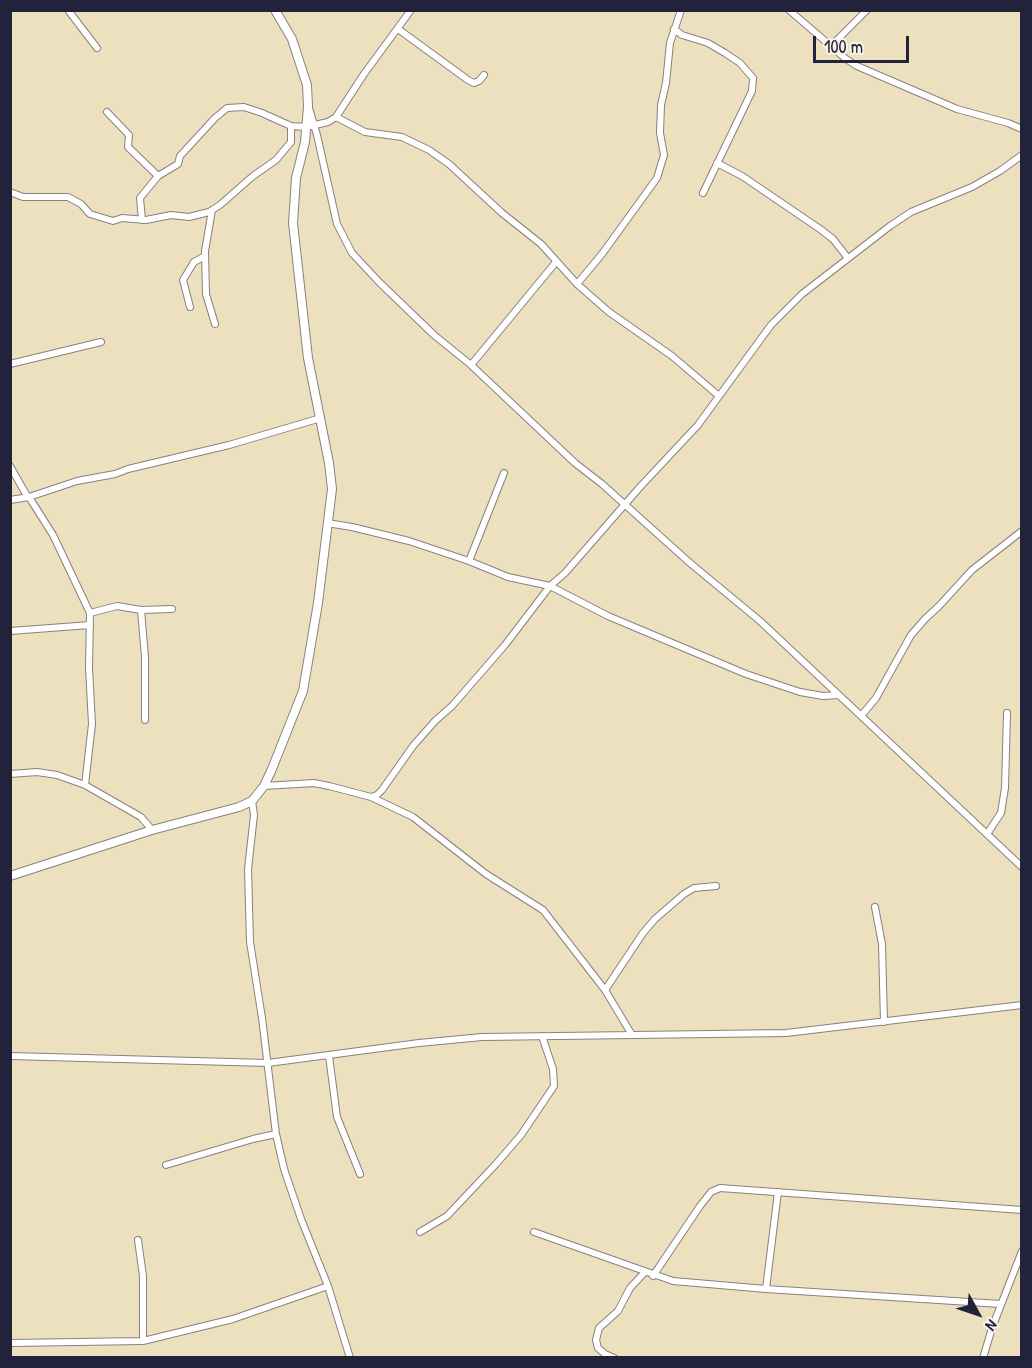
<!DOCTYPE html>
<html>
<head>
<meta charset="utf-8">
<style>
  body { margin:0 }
  #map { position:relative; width:1032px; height:1368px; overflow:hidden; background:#ede0bf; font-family:"Patrick Hand",sans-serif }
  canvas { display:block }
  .frame { position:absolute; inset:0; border:12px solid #22223b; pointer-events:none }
  .north { position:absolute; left:948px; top:1284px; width:60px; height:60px; -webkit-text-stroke:4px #f7f3e8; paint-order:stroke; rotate:130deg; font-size:16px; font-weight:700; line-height:24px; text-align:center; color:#22223b }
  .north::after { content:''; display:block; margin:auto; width:21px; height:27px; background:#22223b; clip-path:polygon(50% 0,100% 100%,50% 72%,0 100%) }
  .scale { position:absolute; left:813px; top:36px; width:96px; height:27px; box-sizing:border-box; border:3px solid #22223b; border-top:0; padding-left:8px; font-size:18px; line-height:21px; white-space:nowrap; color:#22223b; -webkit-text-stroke:4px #f7f3e8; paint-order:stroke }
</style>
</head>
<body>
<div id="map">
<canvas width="1032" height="1368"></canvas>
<div class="frame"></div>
<div class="north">N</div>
<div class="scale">100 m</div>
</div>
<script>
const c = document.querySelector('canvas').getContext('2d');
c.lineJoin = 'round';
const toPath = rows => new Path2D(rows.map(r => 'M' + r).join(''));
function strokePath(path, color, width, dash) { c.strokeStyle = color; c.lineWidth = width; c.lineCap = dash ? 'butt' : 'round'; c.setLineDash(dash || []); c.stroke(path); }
const minor = toPath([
  [68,10,97,48],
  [789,10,846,59,857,66,957,109,1008,123,1022,129],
  [398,29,468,80,474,83,479,81,484,75],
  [674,29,682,35,708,43,725,53,740,63,753,78,752,91,703,193],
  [831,46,867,10],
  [309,108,317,135,337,224,352,253,379,282,434,335,471,365,575,463,602,484,690,563,760,621,1022,867],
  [107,112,129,135,128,147,158,176],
  [336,117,365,132,402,137,429,150,449,164,502,213,541,244,577,284,609,312,672,356,719,396],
  [717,163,742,176,820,229,833,239,847,257],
  [10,192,23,197,68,197,81,204,90,214,113,221,122,218,146,220,171,215,189,217,209,212,220,205,253,176,276,160,291,142,291,126],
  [212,210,205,251,206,294,215,324],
  [142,220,140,198,158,176,178,164,180,156,215,118,227,108,244,107,262,113,291,126,306,127,328,122,336,117,364,74,411,10],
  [577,284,602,254,657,178,664,155,660,133,661,105,666,83,670,43,681,10],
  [190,307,183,280,194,262,205,256],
  [10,364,101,342],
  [471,365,556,262],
  [10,466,27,496],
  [29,497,53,535,90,613,89,668,92,724,85,785],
  [10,500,29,497,77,481,115,474,128,469,229,445,321,418],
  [327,523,352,527,409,541,469,561,508,577,550,586,565,573,640,487,698,425,771,325,802,294,890,226,911,212,972,187,1000,171,1022,155],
  [469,561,504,473],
  [141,610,145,657,145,720],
  [90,613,117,606,141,610,172,609],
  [10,631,90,625],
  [861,716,876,698,911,635,925,619,939,606,972,570,1022,531],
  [10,774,37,772,57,775,85,785,141,817,152,830],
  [264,786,314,783,329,786,371,797,413,817,486,874,543,910,605,990,632,1035],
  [371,797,377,795,382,790,413,746,435,721,452,706,505,645,550,586,608,616,746,674,800,692,823,696,838,695],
  [252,801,254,815,248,869,250,942,262,1018,276,1134,284,1169,301,1219,328,1286,350,1358],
  [987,834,1001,813,1005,788,1007,713],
  [875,907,882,944,884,1022],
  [605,990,643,933,655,919,684,894,694,888,716,886],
  [10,1056,268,1063,419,1043,482,1037,786,1033,1022,1005],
  [329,1056,337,1117,360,1174],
  [166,1165,253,1139,276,1134],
  [420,1232,447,1216,496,1164,521,1135,554,1086,553,1069,542,1036],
  [534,1232,673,1281,766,1289,1001,1304],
  [138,1240,143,1276,143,1341],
  [653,1276,700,1206,711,1192,720,1188,1022,1210],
  [766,1289,778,1192],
  [10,1343,143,1341,233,1319,328,1286],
  [614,1358,605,1354,598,1348,596,1340,599,1328,618,1311,630,1288,645,1272],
  [983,1358,992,1328,1022,1251]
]);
const tertiary = toPath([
  [10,876,152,830,239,807,252,801,264,786,272,769,303,691,318,603,332,489,329,463,308,358,293,223,296,178,305,142,308,107,307,85,292,39,275,10]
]);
strokePath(minor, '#88817d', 8);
strokePath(tertiary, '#88817d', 10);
strokePath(minor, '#fff', 6);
strokePath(tertiary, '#fff', 8);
</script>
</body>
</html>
